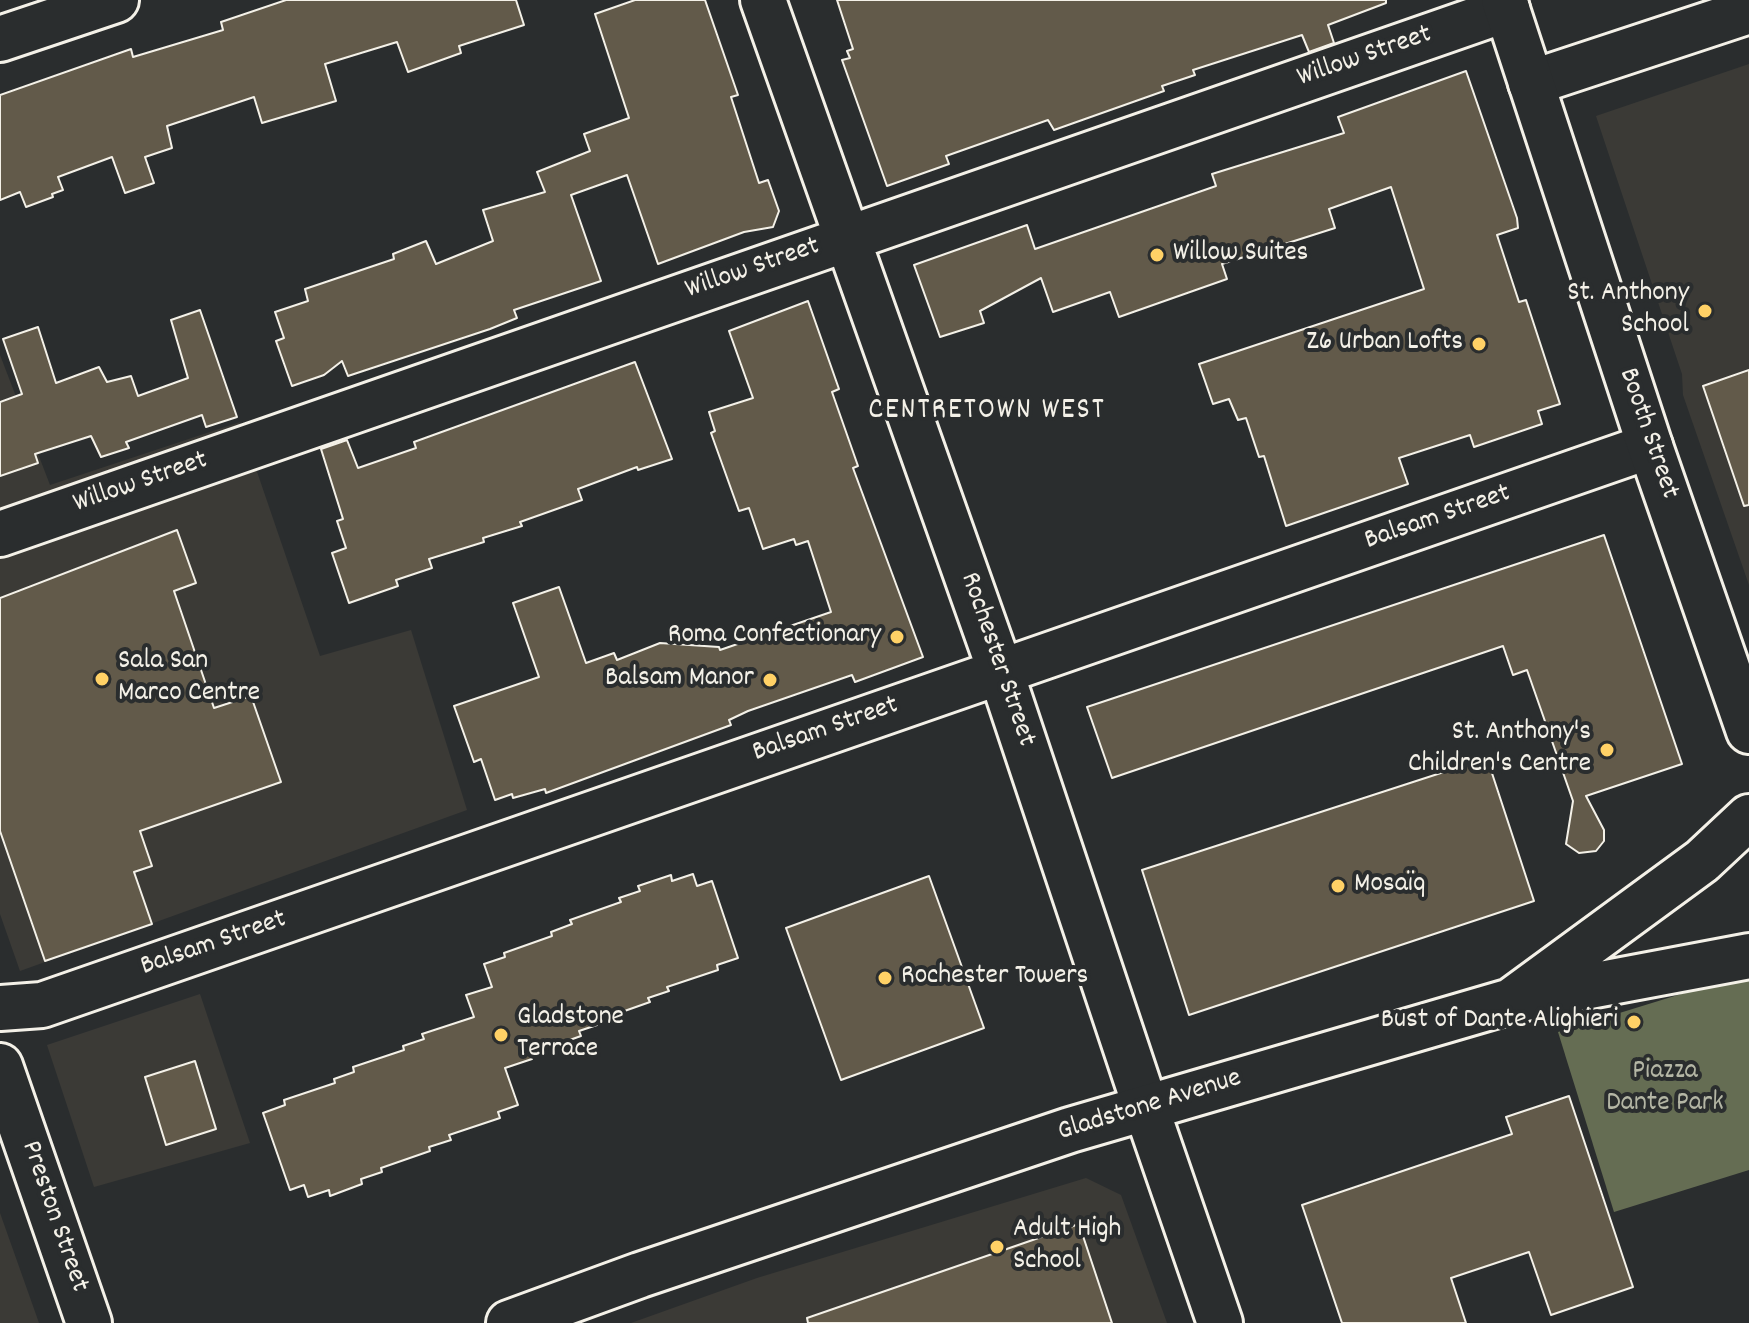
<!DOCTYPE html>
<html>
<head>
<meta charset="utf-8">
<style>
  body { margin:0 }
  canvas { display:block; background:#2a2d2e }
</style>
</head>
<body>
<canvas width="1749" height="1323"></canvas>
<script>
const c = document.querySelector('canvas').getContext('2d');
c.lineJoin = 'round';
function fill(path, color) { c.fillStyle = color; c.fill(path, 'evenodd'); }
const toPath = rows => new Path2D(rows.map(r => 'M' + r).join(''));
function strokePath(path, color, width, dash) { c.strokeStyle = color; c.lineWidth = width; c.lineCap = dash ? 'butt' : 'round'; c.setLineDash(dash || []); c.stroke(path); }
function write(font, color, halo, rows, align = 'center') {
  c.font = font + ' Dekko,sans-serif'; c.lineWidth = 8; c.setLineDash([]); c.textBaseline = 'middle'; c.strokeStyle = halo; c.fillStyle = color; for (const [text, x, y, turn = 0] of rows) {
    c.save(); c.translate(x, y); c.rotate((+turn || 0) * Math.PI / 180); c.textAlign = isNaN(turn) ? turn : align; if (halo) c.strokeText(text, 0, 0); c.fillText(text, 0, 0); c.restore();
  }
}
const built = toPath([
  [1749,64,1749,585,1683,395,1682,374,1596,116],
  [0,355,50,485,240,422,320,656,411,630,467,810,20,971,0,914],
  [200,994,250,1143,94,1187,47,1045],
  [1086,1178,1121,1195,1167,1323,631,1323,757,1278],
  [0,1213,39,1323,0,1323]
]);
const green = toPath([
  [1749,973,1749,1170,1614,1212,1558,1032]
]);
const building = toPath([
  [286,0,516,0,524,25,459,46,461,53,408,72,397,42,325,64,336,101,262,123,254,97,167,126,172,148,145,157,154,183,125,193,112,157,58,177,63,190,52,194,53,197,26,207,20,192,0,200,0,95,131,49,133,57,223,30,221,22,286,0],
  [635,0,705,0,738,95,731,97,759,183,768,180,779,211,773,227,744,232,658,264,627,175,571,195,601,281,514,310,517,318,490,329,348,376,342,361,324,375,292,386,276,341,284,338,275,312,308,301,305,289,394,259,393,254,426,241,436,264,493,241,483,210,545,192,537,172,590,151,584,134,629,118,595,14,635,0],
  [837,0,1386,0,1386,3,1328,25,1334,43,1309,52,1302,35,1193,70,1195,75,1162,86,1164,91,1054,130,1048,120,946,156,949,164,887,186,842,60,850,58,847,51,853,49,837,0],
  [1466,71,1517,218,1518,228,1497,235,1519,302,1526,300,1560,404,1538,411,1542,424,1474,447,1470,435,1399,458,1408,484,1286,526,1264,456,1259,457,1246,418,1238,420,1229,399,1213,404,1199,364,1424,289,1391,187,1329,209,1335,228,1222,264,1227,279,1119,317,1110,292,1053,312,1041,278,980,311,984,323,940,337,914,265,1027,225,1035,249,1216,186,1212,174,1344,133,1338,117,1466,71],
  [808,301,839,389,832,392,858,466,853,468,923,657,855,682,852,675,748,711,729,720,731,725,546,793,545,789,513,798,512,794,495,800,481,759,474,762,454,706,539,677,513,603,559,587,586,663,614,653,617,660,660,643,719,647,720,650,831,612,808,541,796,545,794,539,763,549,749,508,739,511,711,433,715,431,709,412,753,398,729,331,808,301],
  [200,310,237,417,206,427,202,415,126,442,129,448,101,457,91,436,35,454,38,463,0,476,0,402,22,394,3,339,38,327,56,383,99,367,107,382,131,376,138,396,188,378,171,320,200,310],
  [635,362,672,459,638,470,637,467,578,489,582,500,520,522,522,526,483,538,484,542,429,559,432,568,396,580,398,586,349,603,332,553,346,548,337,521,343,519,321,449,347,440,358,468,416,448,414,442,635,362],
  [1749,370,1749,505,1744,506,1703,386,1749,370],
  [177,530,196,583,174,591,214,708,251,696,281,782,140,831,152,866,134,872,152,924,45,961,0,831,0,598,177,530],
  [1604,535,1682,764,1586,796,1604,830,1604,841,1596,851,1579,853,1566,844,1573,801,1527,670,1513,675,1503,646,1112,778,1087,707,1604,535],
  [1487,758,1534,901,1189,1015,1142,870,1487,758],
  [693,874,697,886,712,881,738,958,717,965,718,970,667,987,669,991,648,998,650,1002,599,1020,600,1024,579,1031,581,1036,530,1054,532,1059,505,1068,518,1105,498,1112,500,1118,449,1135,451,1140,429,1147,430,1151,381,1168,382,1172,361,1179,362,1184,330,1196,329,1190,308,1197,304,1185,290,1190,263,1113,285,1105,284,1100,335,1083,334,1079,354,1072,353,1067,404,1050,403,1046,424,1039,422,1034,474,1017,466,995,492,987,484,964,505,957,504,953,552,936,551,932,572,924,570,920,621,902,619,898,640,891,638,886,671,875,672,881,693,874],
  [929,876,984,1028,841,1080,786,928,929,876],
  [195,1061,216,1129,166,1145,145,1077,195,1061],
  [1569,1096,1633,1287,1551,1315,1529,1252,1451,1278,1466,1323,1342,1323,1302,1205,1512,1134,1506,1117,1569,1096],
  [1079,1224,1112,1323,808,1323,807,1318,1079,1224]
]);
const street = toPath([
  [763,0,1000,670,1146,1108],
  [0,39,116,0],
  [1531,83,1749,11],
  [0,534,1507,9],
  [0,1008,42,1005,1650,446]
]);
const secondary = toPath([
  [1504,0,1650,446,1749,731],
  [1521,999,1749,956],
  [0,1066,89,1323],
  [1146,1108,1220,1323],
  [509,1323,640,1275,1070,1130,1511,1001,1702,861,1749,817]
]);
const markers = [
  [1157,255,8,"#ffd166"],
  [1705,311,8,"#ffd166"],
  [1479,344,8,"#ffd166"],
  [897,637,8,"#ffd166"],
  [102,679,8,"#ffd166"],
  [770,680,8,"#ffd166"],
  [1607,750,8,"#ffd166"],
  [1338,886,8,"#ffd166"],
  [885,978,8,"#ffd166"],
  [1634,1022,8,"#ffd166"],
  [501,1035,8,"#ffd166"],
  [997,1247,8,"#ffd166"]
];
const streetNames = [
  ["Willow Street",1365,58,-19],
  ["Willow Street",753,270,-19],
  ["Booth Street",1647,434,71],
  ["Willow Street",141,484,-19],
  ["Balsam Street",1438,519,-19],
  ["Rochester Street",996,660,71],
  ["Balsam Street",826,731,-19],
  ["Balsam Street",214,945,-19],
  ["Gladstone Avenue",1150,1107,-17],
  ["Preston Street",53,1217,71]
];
const poiNames = [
  ["Willow Suites",1173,255],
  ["St. Anthony",1689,295,"right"],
  ["School",1689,327,"right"],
  ["Z6 Urban Lofts",1463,344,"right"],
  ["Roma Confectionary",881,637,"right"],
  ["Sala San",118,663],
  ["Marco Centre",118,695],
  ["Balsam Manor",754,680,"right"],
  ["St. Anthony's",1591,734,"right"],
  ["Children's Centre",1591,766,"right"],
  ["Mosaïq",1354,886],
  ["Rochester Towers",901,978],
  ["Gladstone",517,1019],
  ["Terrace",517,1051],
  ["Bust of Dante Alighieri",1618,1022,"right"],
  ["Adult High",1013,1231],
  ["School",1013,1263]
];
const parkNames = [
  ["Piazza",1665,1073],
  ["Dante Park",1665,1105]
];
const neighbourhoodNames = [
  ["CENTRETOWN WEST",987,413]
];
fill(built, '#3b3a36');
fill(green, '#656d53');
fill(building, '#625a4a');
strokePath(building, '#f4f1e8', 2);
strokePath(street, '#f4f1e8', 50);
strokePath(secondary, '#f4f1e8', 50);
strokePath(street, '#2a2d2e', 44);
strokePath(secondary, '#2a2d2e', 44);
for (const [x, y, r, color] of markers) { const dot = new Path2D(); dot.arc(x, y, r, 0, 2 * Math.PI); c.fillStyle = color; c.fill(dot); strokePath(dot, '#2a2d2e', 3); }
write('28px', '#f4f1e8', '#2a2d2e', streetNames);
write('28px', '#f4f1e8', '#2a2d2e', poiNames, 'left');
write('28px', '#b4b6a5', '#2a2d2e', parkNames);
c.letterSpacing = '2px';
write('30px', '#f4f1e8', '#2a2d2e', neighbourhoodNames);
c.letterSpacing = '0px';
</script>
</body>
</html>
